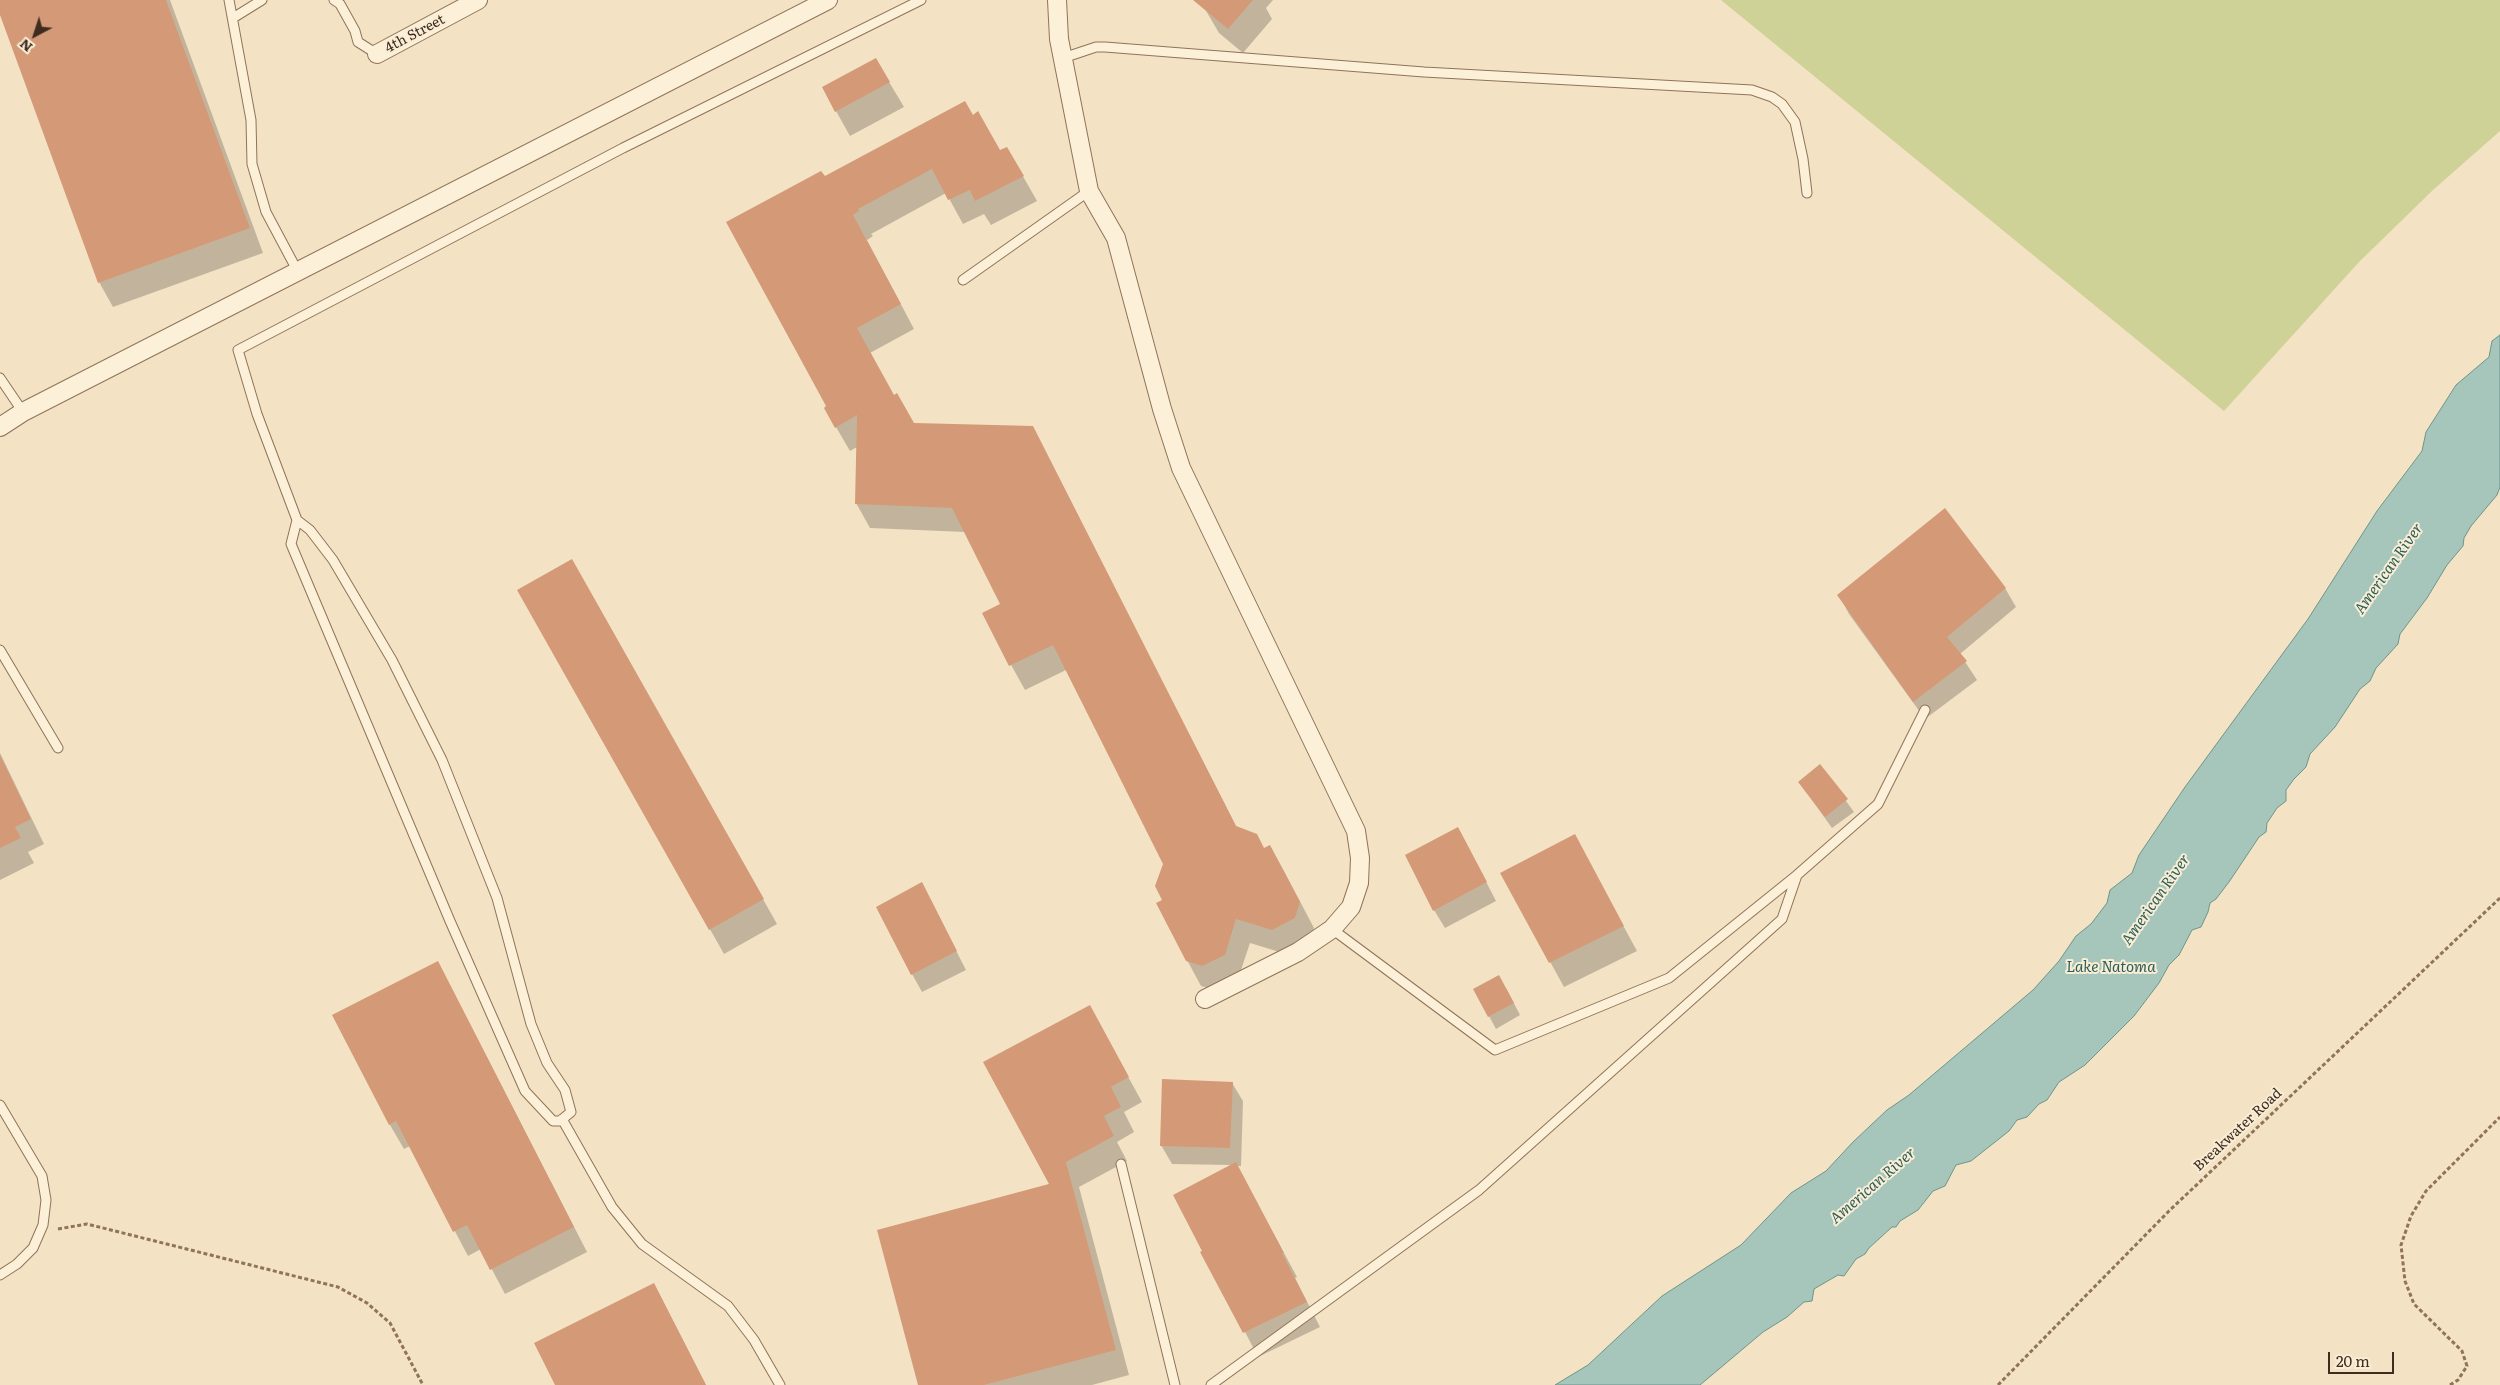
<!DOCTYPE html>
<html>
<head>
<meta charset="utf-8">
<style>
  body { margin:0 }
  #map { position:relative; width:2500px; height:1385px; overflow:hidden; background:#f3e2c4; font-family:Literata,serif }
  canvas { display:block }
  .north { position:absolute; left:10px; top:10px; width:50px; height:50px; -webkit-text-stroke:4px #f9edd5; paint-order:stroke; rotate:220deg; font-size:14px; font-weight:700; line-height:20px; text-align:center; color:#3e2c1e }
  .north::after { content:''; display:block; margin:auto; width:18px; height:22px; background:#3e2c1e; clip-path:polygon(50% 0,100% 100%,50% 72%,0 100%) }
  .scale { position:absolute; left:2328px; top:1352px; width:66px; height:22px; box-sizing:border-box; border:2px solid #3e2c1e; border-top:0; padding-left:6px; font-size:15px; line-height:18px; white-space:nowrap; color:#3e2c1e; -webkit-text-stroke:4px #f9edd5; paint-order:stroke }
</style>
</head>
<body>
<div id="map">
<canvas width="2500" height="1385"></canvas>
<div class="north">N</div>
<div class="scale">20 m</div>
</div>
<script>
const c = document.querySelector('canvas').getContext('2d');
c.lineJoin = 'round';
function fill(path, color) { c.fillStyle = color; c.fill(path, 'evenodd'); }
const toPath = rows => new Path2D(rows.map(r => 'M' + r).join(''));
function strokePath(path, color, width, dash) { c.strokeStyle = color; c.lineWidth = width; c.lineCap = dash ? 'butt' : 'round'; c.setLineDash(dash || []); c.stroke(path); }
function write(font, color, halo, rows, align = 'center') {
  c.font = font + ' Literata,serif'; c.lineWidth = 4; c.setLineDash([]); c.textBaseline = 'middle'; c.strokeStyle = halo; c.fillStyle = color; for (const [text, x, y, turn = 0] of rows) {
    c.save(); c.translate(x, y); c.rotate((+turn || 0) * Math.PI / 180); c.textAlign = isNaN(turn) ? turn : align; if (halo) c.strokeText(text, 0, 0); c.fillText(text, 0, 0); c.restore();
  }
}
const green = toPath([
  [1721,0,2500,0,2500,131,2433,190,2359,262,2224,411]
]);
const water = toPath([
  [2500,335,2500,487,2497,495,2471,526,2464,538,2463,546,2447,565,2427,598,2400,634,2398,644,2376,668,2370,681,2360,689,2335,727,2310,754,2306,767,2294,779,2286,790,2286,801,2277,808,2267,823,2266,832,2259,837,2229,882,2216,899,2210,903,2208,912,2201,927,2192,930,2179,955,2169,965,2159,983,2134,1016,2085,1065,2059,1082,2047,1100,2039,1104,2027,1117,2017,1120,2009,1131,1971,1161,1956,1165,1945,1186,1933,1191,1918,1210,1900,1221,1896,1227,1892,1227,1869,1248,1865,1254,1856,1259,1844,1276,1838,1275,1814,1289,1812,1301,1804,1302,1787,1317,1763,1332,1700,1385,1555,1385,1588,1365,1662,1296,1741,1245,1791,1193,1826,1171,1853,1142,1887,1110,1909,1095,2033,990,2059,961,2076,936,2091,924,2107,903,2110,890,2132,873,2139,855,2185,787,2308,619,2377,511,2422,451,2426,432,2456,385,2489,357,2492,341,2500,335]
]);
const shadow = toPath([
  [0,0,170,0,263,253,113,307,99,282,0,11],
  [1212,0,1273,0,1266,8,1272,19,1243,53,1219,33,1205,9],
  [876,60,904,107,850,136,836,111],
  [1007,148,1037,201,991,225,984,214,963,224,946,193,871,234,873,236,867,240,914,329,870,353,894,396,913,424,1032,428,1237,828,1265,849,1270,846,1284,871,1314,928,1309,943,1286,954,1250,943,1238,979,1216,990,1201,986,1187,960,1164,900,1164,864,1066,670,1025,690,983,614,1002,604,965,532,870,528,856,503,857,447,850,451,836,427,828,406,824,178,1000,152],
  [572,561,777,924,724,954,519,591],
  [2005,588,2016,607,1960,654,1977,680,1925,719,1849,614,1839,595],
  [0,753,44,844,28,852,34,863,0,880],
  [1820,765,1854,812,1832,828,1799,782],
  [1468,847,1496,901,1445,928,1434,910],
  [1588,861,1637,951,1564,987,1502,874],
  [922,884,966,970,922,992,912,974],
  [438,962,587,1252,505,1294,481,1249,468,1256,410,1146,404,1149,390,1125,333,1015],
  [1506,988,1520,1015,1496,1029,1475,990],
  [1103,1031,1142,1102,1124,1112,1134,1132,1117,1142,1127,1161,1079,1187,1129,1375,1092,1385,920,1385,1051,1185],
  [1232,1083,1243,1101,1241,1166,1237,1166,1297,1277,1295,1278,1320,1327,1258,1357,1203,1251,1231,1165,1172,1164,1161,1145],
  [654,1284,706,1385,557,1385]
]);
const building = toPath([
  [0,0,166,0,250,228,98,283,0,15],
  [1193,0,1253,0,1228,29],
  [876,58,890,82,835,112,822,87],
  [965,101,973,115,978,111,1000,150,1007,147,1024,176,975,201,970,190,948,200,932,169,858,209,859,211,853,215,901,304,857,328,894,395,897,393,914,423,1033,426,1236,826,1257,834,1264,848,1270,845,1300,902,1295,918,1272,930,1236,919,1225,955,1202,966,1186,961,1156,903,1162,900,1155,886,1163,864,1053,645,1009,666,982,613,1000,604,952,508,855,504,857,415,835,428,824,408,826,406,726,222,821,171,825,176],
  [1945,508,2006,588,1947,637,1967,661,1913,702,1837,595],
  [572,559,764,899,709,930,517,590],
  [0,755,31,819,15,827,21,838,0,848],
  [1820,764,1848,799,1825,817,1798,782],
  [1458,827,1487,882,1433,911,1405,855],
  [1575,834,1624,926,1549,963,1500,873],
  [922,882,957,951,911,975,876,907],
  [438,961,574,1227,490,1270,467,1225,453,1232,396,1121,389,1125,332,1015],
  [1499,975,1514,1003,1488,1017,1473,989],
  [1090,1005,1129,1077,1111,1087,1121,1107,1104,1116,1114,1136,1066,1162,1116,1350,984,1385,918,1385,877,1230,1049,1184,983,1062],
  [1162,1079,1233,1082,1230,1148,1160,1146],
  [1236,1162,1284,1253,1282,1253,1307,1302,1243,1333,1200,1252,1202,1251,1173,1195],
  [654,1283,706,1385,555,1385,534,1343]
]);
const path = toPath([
  [58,1229,87,1224,338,1287,367,1303,390,1323,423,1385],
  [1998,1385,2170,1210,2500,898],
  [2450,1385,2458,1380,2467,1366,2462,1351,2414,1304,2405,1281,2401,1245,2411,1216,2426,1191,2500,1117]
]);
const lane = toPath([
  [229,0,251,120,252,164,266,212,298,272],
  [334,0,340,4,355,31,358,42,377,54],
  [233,18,262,0],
  [1063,58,1096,47,1105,47,1424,72,1752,90,1772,97,1782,104,1795,122,1803,159,1807,193],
  [963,280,1089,191],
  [0,378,23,412],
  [297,520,291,544,450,921,525,1091,553,1121,560,1121,571,1112,565,1090,547,1063,531,1024,497,898,442,760,392,660,333,560,310,530,297,520,257,414,238,350,623,148,921,0],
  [0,650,58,748],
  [1332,929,1495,1050,1669,978,1797,875,1878,804,1925,710],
  [0,1105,42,1176,46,1200,43,1225,33,1248,17,1264,0,1275],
  [562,1119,612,1207,642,1244,728,1306,754,1340,780,1385],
  [1121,1164,1175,1385],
  [1211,1385,1479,1190,1782,919,1797,875]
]);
const street = toPath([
  [1057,0,1059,39,1089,191,1116,238,1162,409,1181,468,1356,831,1360,858,1359,883,1351,907,1332,929,1298,952,1205,999],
  [377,54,478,0],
  [0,427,23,412,828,0]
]);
const streetNames = [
  ["4th Street",415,34,-28],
  ["Breakwater Road",2238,1130,-43]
];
const waterNames = [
  ["American River",2389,569,-55],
  ["American River",2156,900,-55],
  ["Lake Natoma",2111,968],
  ["American River",1873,1186,-41]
];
fill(green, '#ced297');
fill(water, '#a6c5bb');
strokePath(water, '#6c9589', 1);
fill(shadow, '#0003');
fill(building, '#d49976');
strokePath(lane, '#907358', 11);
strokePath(street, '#907358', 20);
strokePath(path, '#907358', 3, [4, 2.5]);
strokePath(lane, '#fcf0d9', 9);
strokePath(street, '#fcf0d9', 18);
write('14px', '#3e2c1e', '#f9edd5', streetNames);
write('italic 15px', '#2b5f59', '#f9edd5', waterNames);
</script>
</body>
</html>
